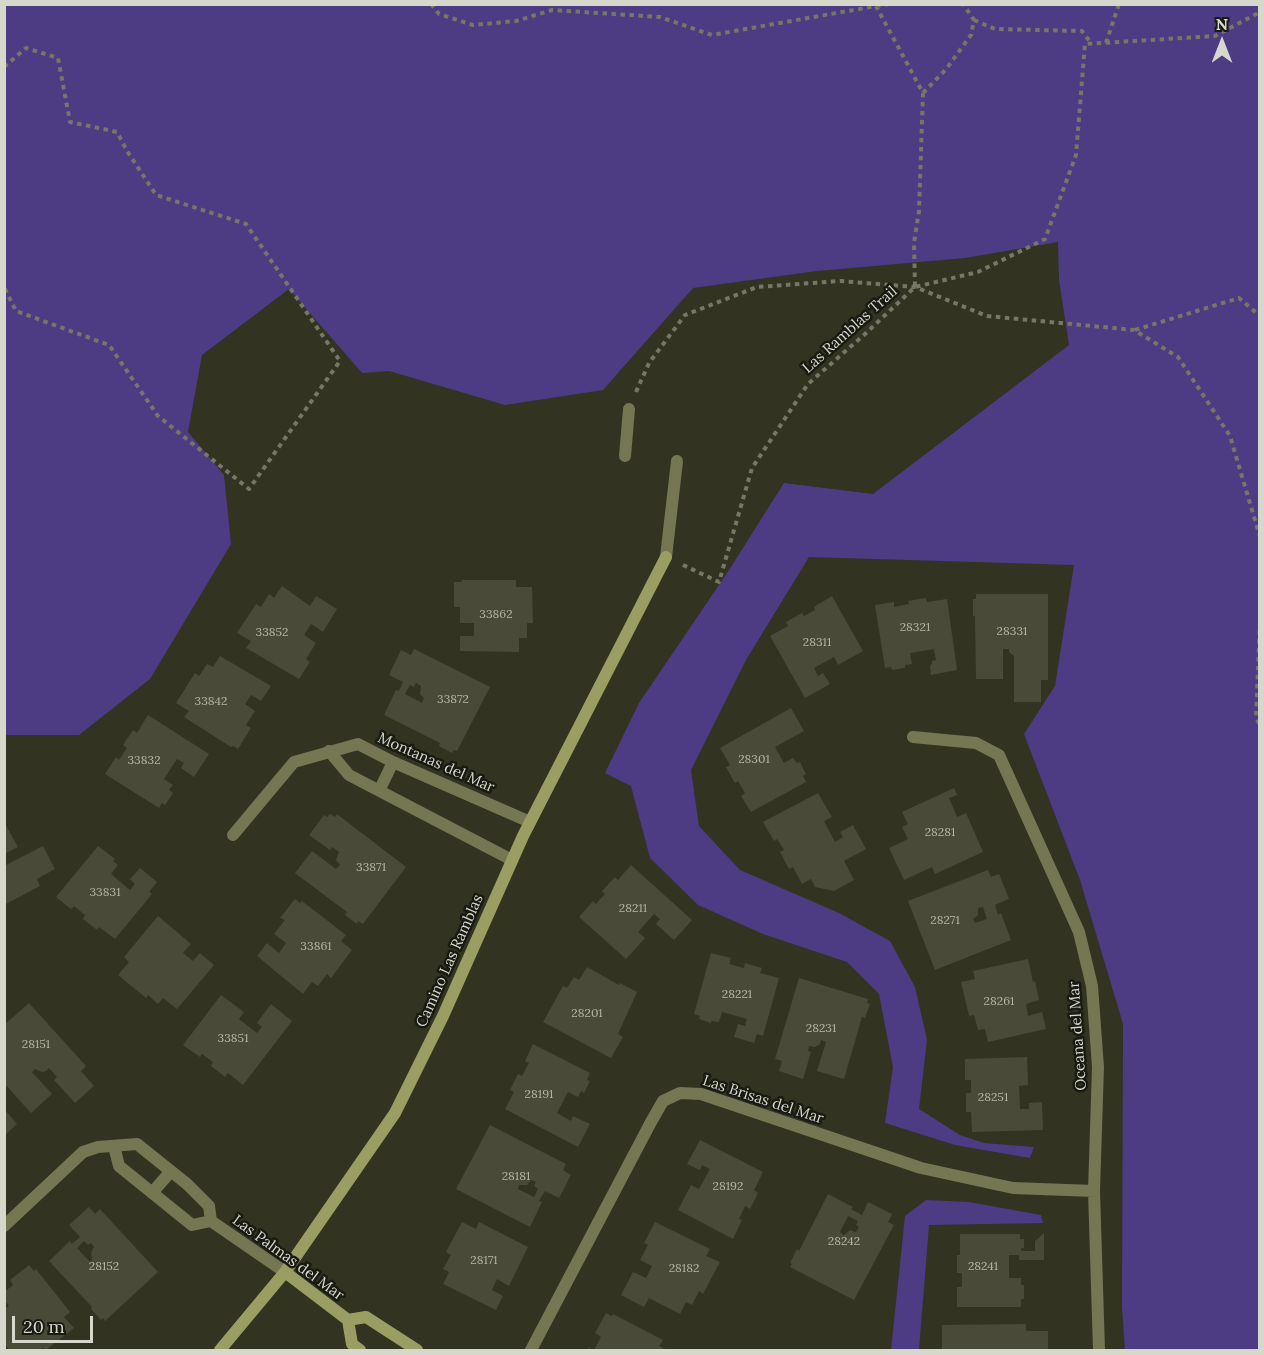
<!DOCTYPE html>
<html>
<head>
<meta charset="utf-8">
<style>
  body { margin:0 }
  #map { position:relative; width:1264px; height:1355px; overflow:hidden; background:#323321; font-family:Lora,serif }
  canvas { display:block }
  .frame { position:absolute; inset:0; border:6px solid #d6d8cc; pointer-events:none }
  .north { position:absolute; left:1192px; top:12px; width:60px; height:60px; -webkit-text-stroke:4px #191a12; paint-order:stroke; rotate:0deg; font-size:16px; font-weight:700; line-height:24px; text-align:center; color:#d6d8cc }
  .north::after { content:''; display:block; margin:auto; width:21px; height:27px; background:#d6d8cc; clip-path:polygon(50% 0,100% 100%,50% 72%,0 100%) }
  .scale { position:absolute; left:12px; top:1316px; width:81px; height:27px; box-sizing:border-box; border:3px solid #d6d8cc; border-top:0; padding-left:8px; font-size:18px; line-height:21px; white-space:nowrap; color:#d6d8cc; -webkit-text-stroke:4px #191a12; paint-order:stroke }
</style>
</head>
<body>
<div id="map">
<canvas width="1264" height="1355"></canvas>
<div class="frame"></div>
<div class="north">N</div>
<div class="scale">20 m</div>
</div>
<script>
const c = document.querySelector('canvas').getContext('2d');
c.lineJoin = 'round';
function fill(path, color) { c.fillStyle = color; c.fill(path, 'evenodd'); }
const toPath = rows => new Path2D(rows.map(r => 'M' + r).join(''));
function strokePath(path, color, width, dash) { c.strokeStyle = color; c.lineWidth = width; c.lineCap = dash ? 'butt' : 'round'; c.setLineDash(dash || []); c.stroke(path); }
function write(font, color, halo, rows, align = 'center') {
  c.font = font + ' Lora,serif'; c.lineWidth = 5; c.setLineDash([]); c.textBaseline = 'middle'; c.strokeStyle = halo; c.fillStyle = color; for (const [text, x, y, turn = 0] of rows) {
    c.save(); c.translate(x, y); c.rotate((+turn || 0) * Math.PI / 180); c.textAlign = isNaN(turn) ? turn : align; if (halo) c.strokeText(text, 0, 0); c.fillText(text, 0, 0); c.restore();
  }
}
const green = toPath([
  [4,5,1259,5,1259,1350,1125,1350,1122,1307,1123,1024,1080,880,1024,734,1055,686,1074,565,809,557,746,660,691,770,699,826,740,870,839,913,890,941,915,987,927,1040,919,1109,960,1135,984,1143,1034,1147,1030,1158,955,1145,885,1123,893,1067,879,994,847,962,763,934,698,905,650,858,631,786,605,773,639,703,729,570,784,483,873,494,1069,345,1059,280,1058,242,965,258,817,271,693,288,603,390,505,405,389,371,362,373,289,289,202,355,188,432,224,475,231,544,150,679,79,735,5,735],
  [926,1200,969,1202,1041,1215,1043,1223,929,1225,919,1350,891,1350,905,1216]
]);
const building = toPath([
  [462,580,516,580,516,587,532,587,533,623,527,623,527,638,519,638,519,652,460,651,460,636,474,636,474,623,460,623,460,607,454,607,454,582,462,582],
  [282,586,310,606,316,596,337,609,323,632,311,624,304,635,316,643,306,659,310,662,299,679,246,648,251,641,237,633,256,604,261,607,269,594,274,598],
  [976,594,1048,594,1048,680,1041,680,1041,702,1014,702,1014,656,1009,652,1009,649,1003,649,1003,679,976,679,975,616,973,616,973,599,976,599],
  [832,596,863,651,838,665,834,657,814,668,818,676,823,673,830,684,805,698,770,636,788,626,786,622,802,613,804,616,815,610,814,607],
  [926,598,927,602,947,599,957,670,931,675,930,665,932,664,932,661,936,660,934,649,910,653,912,664,905,665,905,668,892,670,891,667,885,668,875,605,894,602,894,607,909,604,908,601],
  [414,649,490,687,457,751,454,750,452,753,439,746,440,743,384,715,396,690,399,691,403,682,389,675,401,650,411,655],
  [416,683,421,686,420,694,424,698,422,703,405,694,410,685,414,687],
  [220,656,271,686,261,701,251,695,245,704,255,711,246,725,251,728,238,749,233,746,231,747,184,717,189,711,176,703,195,673,199,676,207,664,213,667],
  [791,708,804,731,775,747,784,763,793,758,797,763,800,762,806,774,803,776,806,782,751,812,741,796,745,793,738,781,735,783,726,767,730,765,720,748],
  [148,715,209,754,194,777,181,768,184,763,177,759,164,779,173,785,169,790,173,793,165,805,162,803,159,808,105,774,116,757,119,760,127,748,123,745,133,730,137,733],
  [954,788,957,795,949,798,957,817,966,813,983,852,935,874,932,867,904,880,889,848,908,839,902,827,908,824,902,812],
  [818,793,832,817,824,821,835,842,843,837,840,832,853,825,866,849,844,861,854,880,834,891,815,887,811,879,802,884,793,867,789,869,780,852,784,850,777,839,774,841,763,822],
  [330,814,335,817,337,814,406,867,363,924,358,921,357,924,345,915,347,912,295,873,312,851,336,869,340,865,336,860,339,852,332,847,330,850,309,835,324,815,327,817],
  [4,822,18,847,4,854],
  [43,846,55,869,37,879,40,886,4,905,4,866],
  [98,846,115,859,113,861,118,865,111,874,130,890,135,884,130,879,140,868,157,882,149,892,152,894,115,939,99,927,97,930,83,919,85,915,74,906,71,909,56,897],
  [631,865,692,920,674,940,656,924,660,919,654,914,638,932,645,938,626,959,579,917,593,901,596,904,605,894,602,891,615,877,618,880],
  [988,870,991,877,999,874,1009,899,995,905,998,915,1001,913,1011,940,935,970,908,901],
  [983,907,987,919,975,923,973,919,978,915,978,908],
  [295,899,300,903,302,901,346,935,341,941,352,950,331,978,327,974,318,986,312,982,303,994,257,956,267,943,279,953,286,943,274,934,285,920,280,918],
  [158,916,191,944,183,953,193,961,200,953,214,965,177,1009,163,998,158,1004,148,995,146,998,118,975,129,962,124,957],
  [711,953,731,958,729,964,744,968,745,963,762,968,760,973,779,978,763,1036,757,1034,754,1043,734,1037,738,1024,745,1026,747,1019,722,1012,719,1022,711,1021,711,1023,699,1019,700,1016,694,1014],
  [1028,959,1033,982,1035,981,1039,1000,1026,1004,1028,1016,1042,1012,1046,1029,988,1042,985,1029,978,1030,974,1015,969,1016,961,982,975,979,973,971],
  [587,967,619,985,620,983,637,992,618,1034,623,1037,611,1058,543,1022,563,986,567,988,574,977,579,980],
  [799,978,868,999,867,1003,870,1004,865,1018,862,1017,844,1079,817,1071,826,1042,821,1040,820,1044,815,1047,809,1046,808,1051,811,1052,803,1079,779,1071,782,1061,775,1059],
  [221,995,244,1012,239,1019,257,1033,262,1027,257,1023,271,1004,292,1021,243,1085,228,1073,225,1077,211,1066,213,1062,202,1054,200,1057,183,1045],
  [29,1003,86,1066,81,1071,94,1086,75,1103,54,1080,57,1077,49,1068,46,1071,42,1072,35,1069,32,1072,52,1094,31,1113,4,1083,4,1025],
  [533,1044,590,1073,587,1080,590,1081,584,1093,581,1091,578,1097,568,1092,557,1113,571,1121,573,1116,590,1124,578,1147,505,1109,514,1092,510,1090,518,1074,522,1076,529,1063,525,1061],
  [1027,1057,1028,1085,1019,1086,1020,1109,1029,1109,1029,1103,1042,1102,1043,1130,972,1132,971,1112,966,1112,966,1093,971,1093,971,1080,965,1080,965,1059],
  [5,1110,17,1124,5,1135],
  [490,1125,566,1164,563,1170,571,1175,559,1198,545,1191,539,1201,542,1202,530,1227,456,1189],
  [531,1180,536,1182,534,1186,538,1189,534,1197,518,1189,519,1185,527,1185],
  [700,1140,763,1172,754,1190,758,1193,750,1209,745,1206,739,1219,742,1220,733,1239,678,1210,691,1185,699,1189,710,1169,702,1165,700,1170,687,1164],
  [828,1194,853,1207,851,1209,862,1215,868,1202,892,1214,888,1222,894,1225,854,1300,790,1267,792,1264,790,1263,797,1249,799,1251],
  [848,1216,858,1221,856,1225,859,1227,856,1232,850,1230,844,1235,840,1232],
  [89,1207,95,1214,100,1209,158,1272,105,1321,103,1318,101,1320,91,1309,92,1307,49,1261,70,1241,72,1244,80,1237,69,1225],
  [84,1241,88,1245,91,1243,94,1247,91,1253,92,1260,90,1262,77,1248],
  [462,1222,476,1229,479,1222,528,1247,509,1286,497,1279,492,1290,503,1296,496,1310,443,1284,449,1272,443,1269,451,1255,446,1252],
  [655,1222,710,1249,706,1256,720,1262,703,1294,699,1291,692,1305,686,1302,680,1314,649,1298,644,1307,621,1295,633,1272,646,1278,652,1266,640,1260,648,1245,644,1243],
  [1044,1233,1044,1260,1019,1260,1019,1255,1009,1255,1009,1278,1021,1278,1021,1285,1024,1285,1024,1299,1021,1299,1021,1307,957,1307,957,1287,962,1287,962,1273,957,1273,957,1255,960,1255,960,1234,1020,1234,1020,1239,1024,1239,1024,1248,1021,1248,1021,1251,1035,1251,1035,1241],
  [29,1265,34,1271,36,1269,70,1312,64,1317,74,1328,46,1350,43,1348,39,1350,9,1350,4,1344,4,1309,9,1306,4,1300,4,1292,13,1285,10,1280],
  [606,1313,612,1316,613,1314,663,1340,659,1346,667,1350,587,1350,589,1348,594,1350,601,1337,595,1333],
  [1026,1324,1026,1331,1048,1331,1048,1350,942,1350,942,1325]
]);
const path = toPath([
  [431,4,439,14,473,25,516,21,552,10,660,17,712,35,876,6,923,93,919,211,914,243,915,287],
  [876,6,890,4],
  [974,20,995,29,1082,31,1091,43],
  [1106,43,1119,4],
  [4,67,26,48,58,58,70,122,117,132,127,151,156,195,246,224,340,361,249,489,158,416,109,345,16,311,4,287],
  [923,93,947,68,971,35,974,20,963,4],
  [1135,330,1239,298,1260,316],
  [636,392,649,363,685,315,757,287,840,281,915,287,987,316,1134,330,1178,357,1230,436,1260,537],
  [683,565,719,582,752,468,808,384,865,334,915,287,978,272,1045,239,1076,155,1085,44,1215,36,1260,12],
  [1260,621,1256,717,1260,726]
]);
const lane = toPath([
  [625,456,629,409],
  [666,557,677,461]
]);
const street = toPath([
  [913,737,976,743,999,755,1079,932,1092,986,1098,1067,1094,1191,1099,1350],
  [329,751,349,775,512,860],
  [380,789,393,762],
  [233,835,294,762,358,744,393,762,530,822],
  [114,1146,119,1166,192,1225,211,1221],
  [152,1193,171,1171],
  [4,1226,83,1152,98,1147,137,1144,187,1184,209,1206,211,1221,285,1272],
  [531,1350,651,1122,663,1101,680,1093,701,1094,921,1168,1013,1188,1094,1191]
]);
const secondary = toPath([
  [285,1272,348,1320,352,1344,360,1350],
  [348,1320,366,1317,417,1350],
  [220,1350,285,1272,395,1113,443,1016,523,836,666,557]
]);
const numberNames = [
  ["33862",496,615],
  ["28321",915,628],
  ["28331",1012,632],
  ["33852",272,633],
  ["28311",817,643],
  ["33872",453,700],
  ["33842",211,702],
  ["28301",754,760],
  ["33832",144,761],
  ["28281",940,833],
  ["33871",371,868],
  ["33831",105,893],
  ["28211",633,909],
  ["28271",945,921],
  ["33861",316,947],
  ["28221",737,995],
  ["28261",999,1002],
  ["28201",587,1014],
  ["28231",821,1029],
  ["33851",233,1039],
  ["28151",36,1045],
  ["28191",539,1095],
  ["28251",993,1098],
  ["28181",516,1177],
  ["28192",728,1187],
  ["28242",844,1242],
  ["28171",484,1261],
  ["28152",104,1267],
  ["28241",983,1267],
  ["28182",684,1269]
];
const streetNames = [
  ["Las Ramblas Trail",850,330,-42],
  ["Montanas del Mar",436,763,24],
  ["Camino Las Ramblas",450,961,-66],
  ["Oceana del Mar",1078,1036,-94],
  ["Las Brisas del Mar",763,1100,18],
  ["Las Palmas del Mar",288,1258,36]
];
fill(green, '#4d3b84');
fill(building, '#494b38');
strokePath(path, '#767768', 4, [4.5, 4.5]);
strokePath(lane, '#747752', 12);
strokePath(street, '#747752', 12);
strokePath(secondary, '#9a9e62', 12);
write('12px', '#b3b5a7', null, numberNames);
write('15px', '#d6d8cc', '#191a12', streetNames);
</script>
</body>
</html>
